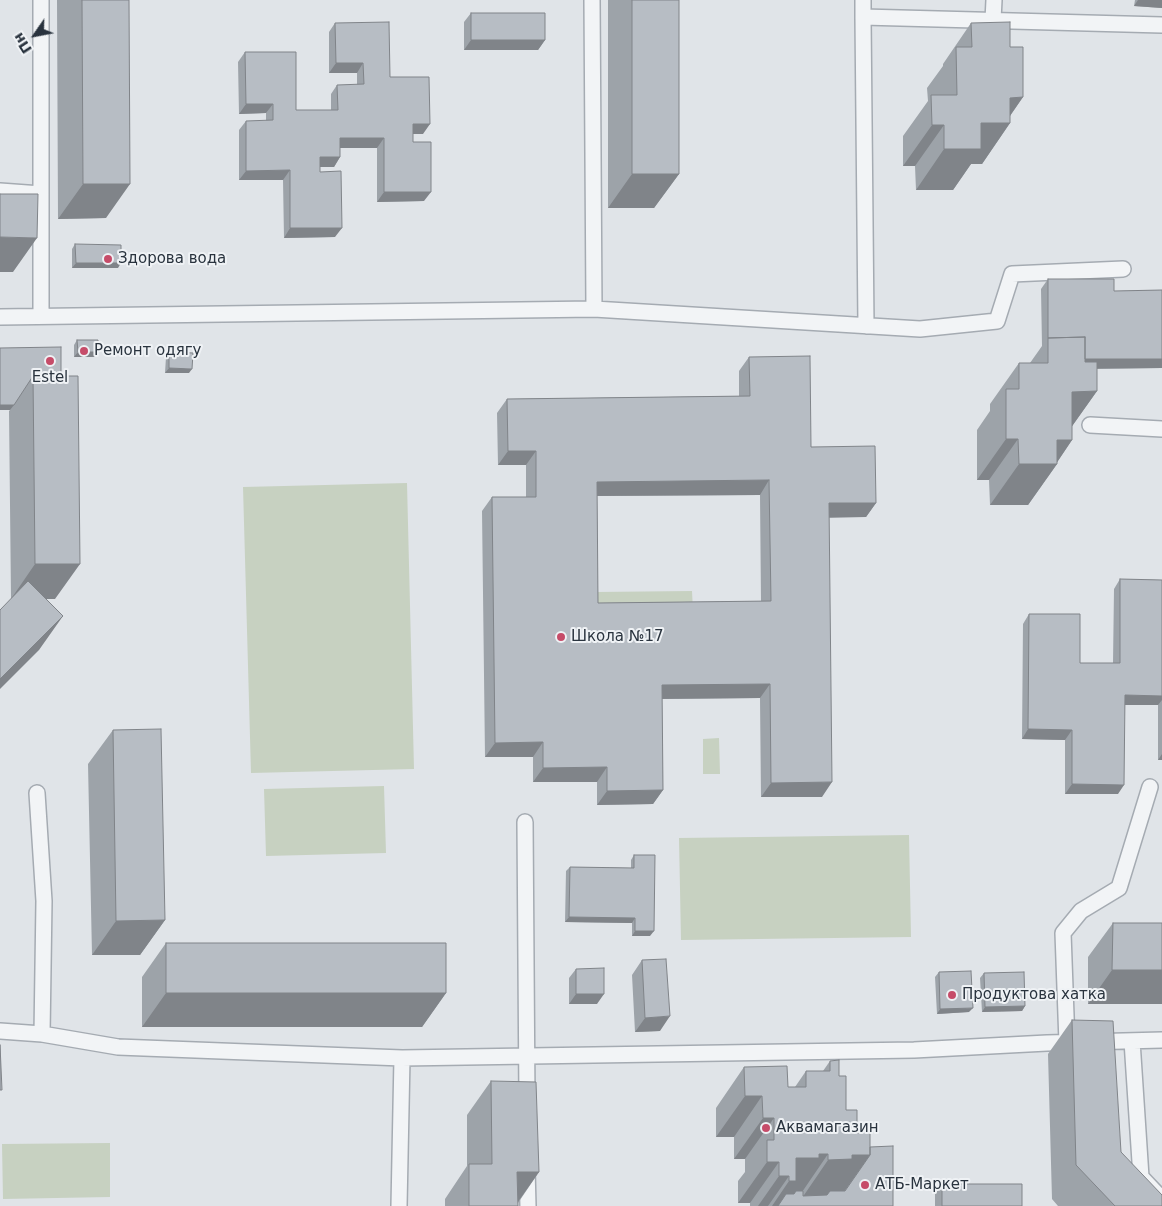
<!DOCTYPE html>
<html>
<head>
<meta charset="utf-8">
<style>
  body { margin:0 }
  #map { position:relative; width:1162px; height:1206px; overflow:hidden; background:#e0e4e8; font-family:"DejaVu Sans",sans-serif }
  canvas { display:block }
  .north { position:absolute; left:10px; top:10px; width:50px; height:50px; -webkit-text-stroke:4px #eff2f5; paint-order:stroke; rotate:237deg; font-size:14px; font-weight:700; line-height:20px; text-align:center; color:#29333e }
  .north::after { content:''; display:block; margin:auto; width:18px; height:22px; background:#29333e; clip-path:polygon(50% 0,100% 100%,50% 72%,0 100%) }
</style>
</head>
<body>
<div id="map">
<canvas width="1162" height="1206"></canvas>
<div class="north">Пн</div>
</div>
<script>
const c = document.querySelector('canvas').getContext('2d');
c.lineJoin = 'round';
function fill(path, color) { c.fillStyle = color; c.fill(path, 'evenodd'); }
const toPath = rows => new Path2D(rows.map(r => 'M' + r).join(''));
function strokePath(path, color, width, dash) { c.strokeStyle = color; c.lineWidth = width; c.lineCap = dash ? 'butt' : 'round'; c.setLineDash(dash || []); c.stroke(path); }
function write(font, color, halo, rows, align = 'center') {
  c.font = font + ' "DejaVu Sans",sans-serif'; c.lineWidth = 4; c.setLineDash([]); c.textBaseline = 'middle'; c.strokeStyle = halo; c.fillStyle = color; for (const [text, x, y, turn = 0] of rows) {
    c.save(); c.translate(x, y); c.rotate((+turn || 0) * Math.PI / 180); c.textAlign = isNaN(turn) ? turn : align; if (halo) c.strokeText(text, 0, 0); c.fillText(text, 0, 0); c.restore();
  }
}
const green = toPath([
  [407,483,414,769,251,773,243,487],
  [692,591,693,611,597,612,596,592],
  [719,738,720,774,703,774,703,739],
  [384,786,386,853,266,856,264,789],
  [909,835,911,937,681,940,679,838],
  [110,1143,110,1197,3,1199,2,1144]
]);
const service = toPath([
  [41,0,41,316],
  [592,0,594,309],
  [863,0,863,17,1162,25],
  [863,17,866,326],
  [993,20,994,0],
  [0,191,41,194],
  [0,317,594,309,920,329,997,321,1012,274,1123,269],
  [1090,425,1162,429],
  [37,793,44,901,42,1034],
  [525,822,527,1102],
  [0,1031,42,1034,118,1047,402,1058,914,1050,1047,1043,1162,1040],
  [1132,1041,1141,1177,1162,1199],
  [1067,1043,1063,933,1081,911,1119,888,1150,787],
  [527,1168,528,1206],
  [399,1206,402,1058]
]);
const wall = toPath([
  [57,0,129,0,106,218,58,219],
  [608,0,679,0,679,174,654,208,608,208],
  [1135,0,1162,0,1162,8,1134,6],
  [471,13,545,40,538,50,464,50,464,22],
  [335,23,390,77,423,134,413,134,413,142,424,201,377,202,377,148,340,148,340,157,334,167,320,167,320,172,335,237,284,238,283,180,239,180,239,130,246,121,266,121,266,113,239,114,238,62,245,52,296,110,331,110,331,94,337,85,357,85,357,73,329,73,329,32],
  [971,23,1010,47,1023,97,1010,116,1010,123,982,164,971,164,953,190,916,190,915,166,903,166,903,136,928,101,927,88,943,66,943,64],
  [75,244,118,268,72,268,72,249],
  [1048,279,1114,291,1162,290,1162,368,1097,369,1097,391,1072,426,1072,440,1057,462,1057,464,1028,505,990,505,989,480,977,480,977,430,990,411,990,404,1019,363,1030,363,1042,346,1041,289],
  [77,340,95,357,74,357,74,345],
  [61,347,55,599,46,599,39,650,11,598,9,411,10,410,0,410],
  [169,352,189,373,165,373,166,357],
  [749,357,811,447,876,503,866,517,829,517,822,797,761,797,760,698,662,699,663,790,653,804,597,805,597,782,533,782,533,757,485,757,482,511,492,497,526,497,526,465,498,465,497,413,507,399,739,396,739,371],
  [760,495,761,601,598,603,597,496],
  [1120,579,1162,580,1162,760,1158,760,1158,705,1125,705,1118,794,1065,794,1065,740,1022,739,1023,624,1029,614,1080,663,1113,663,1114,589],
  [113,730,165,920,140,955,92,955,88,764],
  [634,855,650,936,632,936,632,923,565,922,566,871,570,867,631,868,631,860],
  [1113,923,1162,923,1162,1004,1088,1004,1088,957],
  [166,943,446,993,422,1027,142,1027,142,977],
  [642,960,660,1031,635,1032,632,975],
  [576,969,597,1004,569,1004,569,978],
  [939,972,969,1012,937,1014,935,977],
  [984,973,1025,1006,1022,1011,982,1012,980,978],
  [1072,1020,1121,1152,1162,1206,1058,1206,1052,1199,1048,1054],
  [830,1061,839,1076,846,1110,857,1133,870,1147,893,1206,750,1206,750,1203,738,1203,738,1181,745,1172,745,1159,734,1159,734,1137,716,1137,716,1108,744,1067,788,1087,795,1087,806,1071,823,1071],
  [491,1081,539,1172,518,1203,518,1206,445,1206,445,1199,467,1166,467,1115],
  [942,1184,1022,1206,935,1206,935,1194]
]);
const shadedWall = toPath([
  [1138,0,1162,0,1162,8,1134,6],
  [471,40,545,40,538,50,464,50],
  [336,63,363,63,357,73,329,73],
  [1023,97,1005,123,1010,123,982,164,971,164,953,190,916,190,944,149,981,123,1010,98],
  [246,104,273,104,266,113,239,114],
  [413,124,430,124,423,134,406,134],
  [932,125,944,125,915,166,903,166],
  [340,138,384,138,377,148,333,148],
  [320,157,340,157,334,167,313,167],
  [290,170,283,180,239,180,246,171],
  [632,174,679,174,654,208,608,208],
  [83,184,130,184,106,218,58,219],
  [384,192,431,192,424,201,377,202],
  [290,228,342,228,335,237,284,238],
  [0,237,37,238,13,272,0,272],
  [76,263,121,263,118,268,72,268],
  [78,352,98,352,95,357,74,357],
  [1049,359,1162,359,1162,368,1043,369,1048,363],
  [169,368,192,369,189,373,165,373],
  [1097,391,1068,432,1072,392],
  [0,405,14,405,10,410,0,410],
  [1006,439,1018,439,989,480,977,480],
  [1057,440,1072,440,1056,464,1057,464,1028,505,990,505,1019,464],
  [508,451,536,451,526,465,498,465],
  [769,480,760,495,587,496,597,482],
  [829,503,876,503,866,517,819,518],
  [35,564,80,564,55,599,11,599],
  [63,616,39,650,0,689,0,679],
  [770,684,760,698,652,699,662,685],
  [1125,695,1162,696,1162,700,1158,705,1118,705],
  [1028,729,1072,730,1065,740,1022,739],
  [543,742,533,757,485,757,495,743],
  [1162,754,1162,760,1158,760],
  [607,767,597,782,533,782,543,768],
  [832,782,822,797,761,797,771,783],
  [1072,784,1124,785,1118,794,1065,794],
  [663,790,653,804,597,805,607,791],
  [569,917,635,918,632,923,565,922],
  [165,920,140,955,92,955,116,921],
  [635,931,654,931,650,936,632,936],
  [1112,970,1162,970,1162,1004,1088,1004],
  [166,993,446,993,422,1027,142,1027],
  [576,994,604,994,597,1004,569,1004],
  [1025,1006,1022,1011,982,1012,985,1007],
  [973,1008,969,1012,937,1014,940,1009],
  [670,1016,660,1031,635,1032,645,1018],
  [745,1096,762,1096,734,1137,716,1137],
  [763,1118,774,1118,745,1159,734,1159],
  [819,1154,828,1154,800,1195,778,1206,772,1206,789,1181,789,1176,768,1206,758,1206,779,1176,796,1158],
  [852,1155,870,1155,841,1196,800,1201,828,1160],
  [767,1162,779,1162,750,1203,738,1203],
  [517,1172,539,1172,515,1206]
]);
const building = toPath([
  [82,0,129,0,130,184,83,184,82,0],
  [632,0,679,0,679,174,632,174,632,0],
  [471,13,545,13,545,40,471,40,471,13],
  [389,22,390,77,429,77,430,124,413,124,413,142,431,142,431,192,384,192,384,138,340,138,340,157,320,157,320,172,341,171,342,228,290,228,290,170,246,171,246,121,273,120,273,104,246,104,245,52,296,52,296,110,338,110,337,85,364,84,363,63,336,63,335,23,389,22],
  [1010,22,1010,47,1023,47,1023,97,1010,98,1010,123,981,123,981,149,944,149,944,125,932,125,931,95,957,95,956,47,972,47,971,23,1010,22],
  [0,194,38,194,37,238,0,237,0,194],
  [75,244,121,245,121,263,76,263,75,244],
  [1048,279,1114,279,1114,291,1162,290,1162,359,1085,359,1085,337,1048,338,1048,279],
  [1085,337,1085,362,1097,362,1097,391,1072,392,1072,440,1057,440,1057,464,1019,464,1018,439,1006,439,1006,389,1019,389,1019,363,1048,363,1048,338,1085,337],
  [77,340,98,340,98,352,78,352,77,340],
  [61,347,61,376,33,376,14,405,0,405,0,348,61,347],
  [169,352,193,353,192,369,169,368,169,352],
  [810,356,811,447,875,446,876,503,829,503,832,782,771,783,770,684,662,685,663,790,607,791,607,767,543,768,543,742,495,743,492,497,536,497,536,451,508,451,507,399,750,396,749,357,810,356],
  [769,480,771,601,598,603,597,482,769,480],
  [33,376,78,376,80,564,35,564,33,376],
  [1120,579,1162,580,1162,696,1125,695,1124,785,1072,784,1072,730,1028,729,1029,614,1080,614,1080,663,1120,663,1120,579],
  [28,581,63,616,0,679,0,610,28,581],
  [161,729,165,920,116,921,113,730,161,729],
  [634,855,655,855,654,931,635,931,635,918,569,917,570,867,634,868,634,855],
  [1113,923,1162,923,1162,970,1112,970,1113,923],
  [166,943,446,943,446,993,166,993,166,943],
  [666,959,670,1016,645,1018,642,960,666,959],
  [604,968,604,994,576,994,576,969,604,968],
  [971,971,973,1008,940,1009,939,972,971,971],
  [1024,972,1025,1006,985,1007,984,973,1024,972],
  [1072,1020,1113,1021,1121,1152,1162,1195,1162,1206,1115,1206,1076,1165,1072,1020],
  [0,1045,2,1090,0,1090,0,1045],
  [839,1060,839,1076,846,1076,846,1110,857,1110,857,1133,870,1132,870,1155,852,1155,852,1159,828,1160,828,1154,819,1154,819,1158,796,1158,796,1181,789,1181,789,1176,779,1176,779,1162,767,1162,767,1140,774,1140,774,1118,763,1118,762,1096,745,1096,744,1067,787,1066,788,1087,806,1087,806,1071,830,1071,830,1061,839,1060],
  [491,1081,536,1082,539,1172,517,1172,518,1206,469,1206,469,1164,492,1164,491,1081],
  [893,1146,893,1206,778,1206,786,1194,794,1194,796,1191,803,1191,803,1196,827,1195,830,1191,845,1191,870,1155,870,1147,893,1146],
  [942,1184,1022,1184,1022,1206,942,1206,942,1184]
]);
const markers = [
  [108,259,5,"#c64c69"],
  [84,351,5,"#c64c69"],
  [50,361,5,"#c64c69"],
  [561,637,5,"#c64c69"],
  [952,995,5,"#c64c69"],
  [766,1128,5,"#c64c69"],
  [865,1185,5,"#c64c69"]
];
const poiNames = [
  ["Здорова вода",118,259],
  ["Ремонт одягу",94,351],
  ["Estel",50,378,"center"],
  ["Школа №17",571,637],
  ["Продуктова хатка",962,995],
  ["Аквамагазин",776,1128],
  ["АТБ-Маркет",875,1185]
];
fill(green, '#c7d1c1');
strokePath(service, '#a5abb2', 18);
strokePath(service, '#f2f4f6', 15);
fill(wall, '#9da3a9');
fill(shadedWall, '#808489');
fill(building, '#b7bdc4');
strokePath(building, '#808489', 1);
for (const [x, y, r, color] of markers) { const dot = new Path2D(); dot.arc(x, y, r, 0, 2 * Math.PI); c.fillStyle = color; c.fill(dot); strokePath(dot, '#eff2f5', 2); }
write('15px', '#29333e', '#eff2f5', poiNames, 'left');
</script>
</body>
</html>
